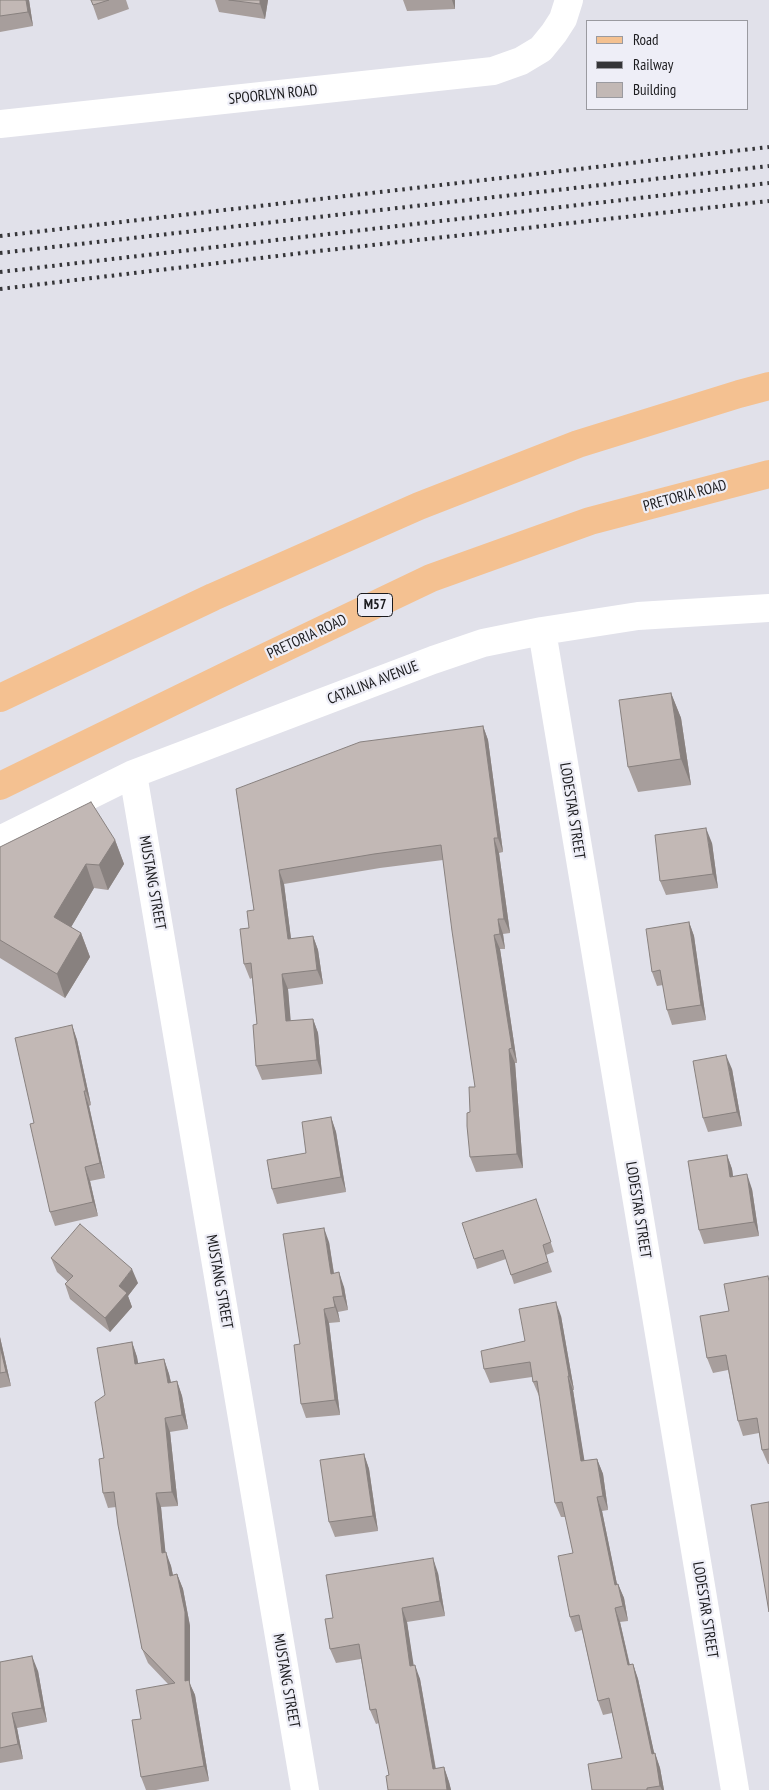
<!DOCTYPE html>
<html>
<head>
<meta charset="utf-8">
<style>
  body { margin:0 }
  #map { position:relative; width:769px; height:1790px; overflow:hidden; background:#e1e1ea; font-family:"PT Sans Narrow",sans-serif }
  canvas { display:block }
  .legend { position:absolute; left:586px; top:20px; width:162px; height:90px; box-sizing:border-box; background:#eeeef7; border:1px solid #9a9aa0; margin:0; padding:6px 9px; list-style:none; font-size:15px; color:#1b1b1e }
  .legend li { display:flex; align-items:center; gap:10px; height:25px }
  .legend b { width:25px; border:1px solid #9a9aa0 }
</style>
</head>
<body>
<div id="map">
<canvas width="769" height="1790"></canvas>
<ul class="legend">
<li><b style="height:6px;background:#f4c191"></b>Road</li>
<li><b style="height:6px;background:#353538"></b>Railway</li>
<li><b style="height:14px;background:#c2b8b5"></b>Building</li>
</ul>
</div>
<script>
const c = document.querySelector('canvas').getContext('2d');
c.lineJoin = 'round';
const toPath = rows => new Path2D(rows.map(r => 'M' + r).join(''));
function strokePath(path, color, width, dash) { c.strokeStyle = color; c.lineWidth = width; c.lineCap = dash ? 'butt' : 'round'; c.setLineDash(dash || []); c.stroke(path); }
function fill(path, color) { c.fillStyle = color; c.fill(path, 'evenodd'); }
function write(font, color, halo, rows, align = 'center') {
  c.font = font + ' "PT Sans Narrow",sans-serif'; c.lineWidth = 4.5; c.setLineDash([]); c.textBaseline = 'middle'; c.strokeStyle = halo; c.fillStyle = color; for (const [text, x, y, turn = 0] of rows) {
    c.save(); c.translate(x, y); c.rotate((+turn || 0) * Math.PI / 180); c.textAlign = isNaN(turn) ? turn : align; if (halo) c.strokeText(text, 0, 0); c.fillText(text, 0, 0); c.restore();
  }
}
const minor = toPath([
  [0,124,493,71,521,61,541,49,554,33,563,19,569,0],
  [542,631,735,1790],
  [133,774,305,1790],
  [0,840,133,774,433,660,483,643,542,631,638,616,769,608]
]);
const major = toPath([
  [0,698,213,597,419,506,578,444,739,394,769,386],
  [0,786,234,672,431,578,590,521,769,474]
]);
const rail = toPath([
  [0,236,769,147],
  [0,253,769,166],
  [0,272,769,183],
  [0,289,319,251,769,201]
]);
const wall = toPath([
  [0,0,29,0,33,26,0,32],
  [91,0,126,0,129,9,98,20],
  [215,0,268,0,265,19,219,12],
  [403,0,455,0,455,9,407,11],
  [671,693,681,718,691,785,638,792,628,767],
  [483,726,488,740,503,852,499,853,510,933,503,934,505,949,500,949,517,1063,515,1063,523,1168,476,1172,470,1157,470,1112,475,1087,443,860,380,868,284,884,291,939,313,936,318,950,323,984,288,989,290,1021,313,1019,318,1033,322,1074,262,1080,256,1066,257,1024,252,978,250,979,244,964,249,928,254,910,236,789],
  [115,840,124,864,108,890,94,888,71,927,81,933,90,957,65,998,0,958,0,847],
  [712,843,718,888,666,895,660,881],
  [689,922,694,936,706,1020,672,1025,667,1010,663,985,657,986,652,972],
  [72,1025,77,1040,91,1105,89,1106,105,1178,90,1181,98,1216,55,1226,50,1212,34,1123],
  [732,1069,742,1126,708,1132,703,1118],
  [331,1117,336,1132,346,1192,277,1204,272,1189,306,1153],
  [727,1155,732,1169,733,1176,752,1189,759,1236,704,1244,699,1230],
  [536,1199,554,1252,546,1255,552,1272,514,1284,506,1259,477,1269,474,1259],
  [329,1242,334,1273,344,1287,348,1310,338,1312,340,1322,329,1323,340,1415,306,1418,301,1404,300,1344],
  [51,1258,138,1283,128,1296,132,1307,110,1332,70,1299,65,1284,68,1282,57,1272],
  [769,1278,769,1464,768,1464,762,1450,759,1433,743,1436,738,1421,728,1370,713,1373,707,1358,729,1311],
  [561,1316,574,1390,573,1390,584,1461,597,1459,603,1474,608,1510,602,1511,617,1584,618,1584,624,1598,628,1621,620,1622,630,1665,633,1664,638,1679,654,1753,655,1753,660,1768,664,1790,592,1790,622,1758,612,1713,603,1715,598,1701,582,1630,575,1632,570,1617,573,1553,566,1517,561,1517,555,1503,540,1396,539,1396,533,1382,532,1377,490,1383,484,1369],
  [0,1337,11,1386,0,1388],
  [132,1342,137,1357,138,1364,164,1359,169,1374,171,1382,177,1381,182,1396,188,1429,170,1432,178,1506,161,1507,165,1552,171,1566,173,1575,177,1574,183,1589,190,1626,190,1684,195,1695,209,1781,156,1790,146,1790,141,1777,141,1719,168,1684,148,1663,142,1649,116,1507,108,1508,103,1493,104,1458,105,1395],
  [364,1454,369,1469,378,1531,335,1537,329,1522],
  [438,1573,445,1616,407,1622,413,1665,420,1679,436,1769,444,1767,449,1782,451,1790,388,1790,389,1775,379,1723,376,1724,370,1710,361,1659,336,1663,330,1649],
  [0,1662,38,1671,47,1722,17,1728,23,1759,0,1763]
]);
const shadedWall = toPath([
  [26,0,29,0,33,26,28,12],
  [260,0,268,0,265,19,260,4],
  [452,0,455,0,455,9],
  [671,693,681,718,691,785,681,759],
  [483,726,488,740,503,852,498,838],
  [706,828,712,843,718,888,713,874],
  [494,838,499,853,510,933,504,919],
  [115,840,124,864,108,890,99,865],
  [86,864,94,888,63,941,54,917],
  [279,870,284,884,293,954,288,939],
  [498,919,503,934,505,949,500,934],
  [689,922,694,936,706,1020,701,1005],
  [81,933,90,957,65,998,57,974],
  [494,935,500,949,517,1063,512,1048],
  [313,936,318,950,323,984,317,970],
  [282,974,288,989,292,1035,286,1021],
  [313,1019,318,1033,322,1074,317,1060],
  [72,1025,77,1040,91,1105,86,1091],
  [509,1049,515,1063,523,1168,517,1154],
  [726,1055,732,1069,742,1126,737,1112],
  [84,1091,89,1106,105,1178,100,1163],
  [331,1117,336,1132,346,1192,341,1177],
  [727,1155,732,1169,735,1191,730,1177],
  [85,1167,90,1181,98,1216,93,1202],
  [747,1174,752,1189,759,1236,754,1222],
  [324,1228,329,1242,336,1288,331,1274],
  [132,1269,138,1283,128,1296,132,1307,110,1332,105,1318,119,1286],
  [339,1272,344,1287,348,1310,343,1296],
  [333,1297,338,1312,340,1322,335,1307],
  [556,1302,561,1316,574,1390,569,1376],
  [324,1309,329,1323,340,1415,335,1400],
  [0,1337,11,1386,6,1372,0,1346],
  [132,1342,137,1357,141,1379,135,1364],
  [164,1359,169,1374,174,1397,168,1383],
  [568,1376,573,1390,587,1476,581,1461],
  [177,1381,182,1396,188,1429,182,1415],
  [165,1418,170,1432,178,1506,172,1492],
  [364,1454,369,1469,378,1531,373,1516],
  [597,1459,603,1474,608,1510,603,1496],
  [156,1493,161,1507,167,1567,162,1553],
  [597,1497,602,1511,620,1599,615,1585],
  [166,1552,171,1566,176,1590,170,1576],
  [433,1558,438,1573,445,1616,440,1601],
  [177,1574,183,1589,190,1626,190,1684,195,1695,209,1781,204,1766,185,1681],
  [618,1584,624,1598,628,1621,623,1606],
  [402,1608,407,1622,416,1680,410,1666],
  [615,1608,620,1622,633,1680,628,1665],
  [32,1656,38,1671,47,1722,42,1708],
  [633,1664,638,1679,657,1766,655,1753,660,1768,664,1790,662,1790,660,1786,652,1754],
  [415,1665,420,1679,438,1783,433,1769],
  [12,1713,17,1728,23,1759,18,1744],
  [444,1767,449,1782,451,1790,447,1790]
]);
const building = toPath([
  [0,0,26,0,28,12,0,16,0,0],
  [91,0,109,0,93,5,91,0],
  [229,0,260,0,260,4,229,0],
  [671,693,681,759,628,767,619,700,671,693],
  [483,726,498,838,494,838,504,919,498,919,500,934,494,935,512,1048,509,1049,517,1154,470,1157,467,1126,467,1113,470,1112,469,1087,475,1087,452,931,441,845,374,854,279,870,288,939,313,936,317,970,282,974,286,1021,313,1019,317,1060,256,1066,253,1025,257,1024,251,963,244,964,240,929,249,928,247,911,254,910,236,789,360,742,483,726],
  [91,802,115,840,99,865,86,864,54,917,81,933,57,974,0,940,0,847,91,802],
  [706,828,713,874,660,881,655,835,706,828],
  [689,922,701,1005,667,1010,660,970,652,972,646,929,689,922],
  [72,1025,86,1091,84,1091,100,1163,85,1167,93,1202,50,1212,30,1124,34,1123,15,1038,72,1025],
  [726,1055,737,1112,703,1118,693,1061,726,1055],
  [331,1117,341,1177,272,1189,267,1160,306,1153,302,1122,331,1117],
  [727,1155,730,1177,747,1174,754,1222,699,1230,688,1161,727,1155],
  [536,1199,551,1242,543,1245,548,1262,511,1275,503,1250,474,1259,462,1223,536,1199],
  [80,1224,132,1269,119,1286,127,1293,105,1318,65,1284,73,1276,51,1258,80,1224],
  [324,1228,331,1274,339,1272,343,1296,333,1297,335,1307,324,1309,335,1400,301,1404,294,1345,300,1344,283,1234,324,1228],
  [768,1276,769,1281,769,1449,762,1450,757,1418,738,1421,726,1355,707,1358,700,1316,729,1311,724,1284,768,1276],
  [556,1302,569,1376,568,1376,581,1461,597,1459,603,1496,597,1497,615,1585,618,1584,623,1606,615,1608,628,1665,633,1664,652,1754,655,1753,660,1786,647,1788,647,1790,592,1790,588,1764,622,1758,609,1698,598,1701,579,1615,570,1617,558,1556,573,1553,562,1502,555,1503,537,1381,533,1382,530,1362,484,1369,481,1351,525,1341,519,1309,556,1302],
  [132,1342,135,1364,164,1359,168,1383,177,1381,182,1415,165,1418,172,1492,156,1493,162,1553,166,1552,170,1576,177,1574,185,1612,185,1681,189,1680,204,1766,141,1777,132,1720,141,1719,136,1690,175,1683,142,1649,118,1525,114,1492,103,1493,99,1459,104,1458,95,1402,105,1395,97,1348,132,1342],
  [0,1346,6,1372,0,1373,0,1346],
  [364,1454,373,1516,329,1522,320,1460,364,1454],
  [769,1502,769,1612,751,1505,769,1502],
  [433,1558,440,1601,402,1608,410,1666,415,1665,433,1769,444,1767,447,1790,388,1790,386,1776,389,1775,376,1709,370,1710,359,1644,330,1649,325,1619,333,1618,326,1575,433,1558],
  [32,1656,42,1708,12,1713,18,1744,0,1748,0,1662,32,1656]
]);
const shields = [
  [375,605,35]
];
const shieldNames = [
  ["M57",375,605]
];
const streetNames = [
  ["SPOORLYN ROAD",273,95,-6],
  ["PRETORIA ROAD",685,496,-15],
  ["PRETORIA ROAD",307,637,-25],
  ["CATALINA AVENUE",373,683,-21],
  ["LODESTAR STREET",572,811,81],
  ["MUSTANG STREET",152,883,80],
  ["LODESTAR STREET",638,1210,81],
  ["MUSTANG STREET",219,1282,80],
  ["LODESTAR STREET",705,1610,81],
  ["MUSTANG STREET",286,1681,80]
];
strokePath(minor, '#fff', 28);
strokePath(major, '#f4c191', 28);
strokePath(rail, '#353538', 4, [2.5, 5]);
fill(wall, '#a79e9c');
fill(shadedWall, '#88817f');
fill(building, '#c2b8b5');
strokePath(building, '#88817f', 1);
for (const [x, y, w] of shields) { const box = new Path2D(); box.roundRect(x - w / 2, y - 11.5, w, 23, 4); c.fillStyle = '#eeeef7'; c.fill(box); strokePath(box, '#1b1b1e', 1); }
write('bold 14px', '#1b1b1e', null, shieldNames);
write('15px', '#1b1b1e', '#eeeef7', streetNames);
</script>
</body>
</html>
